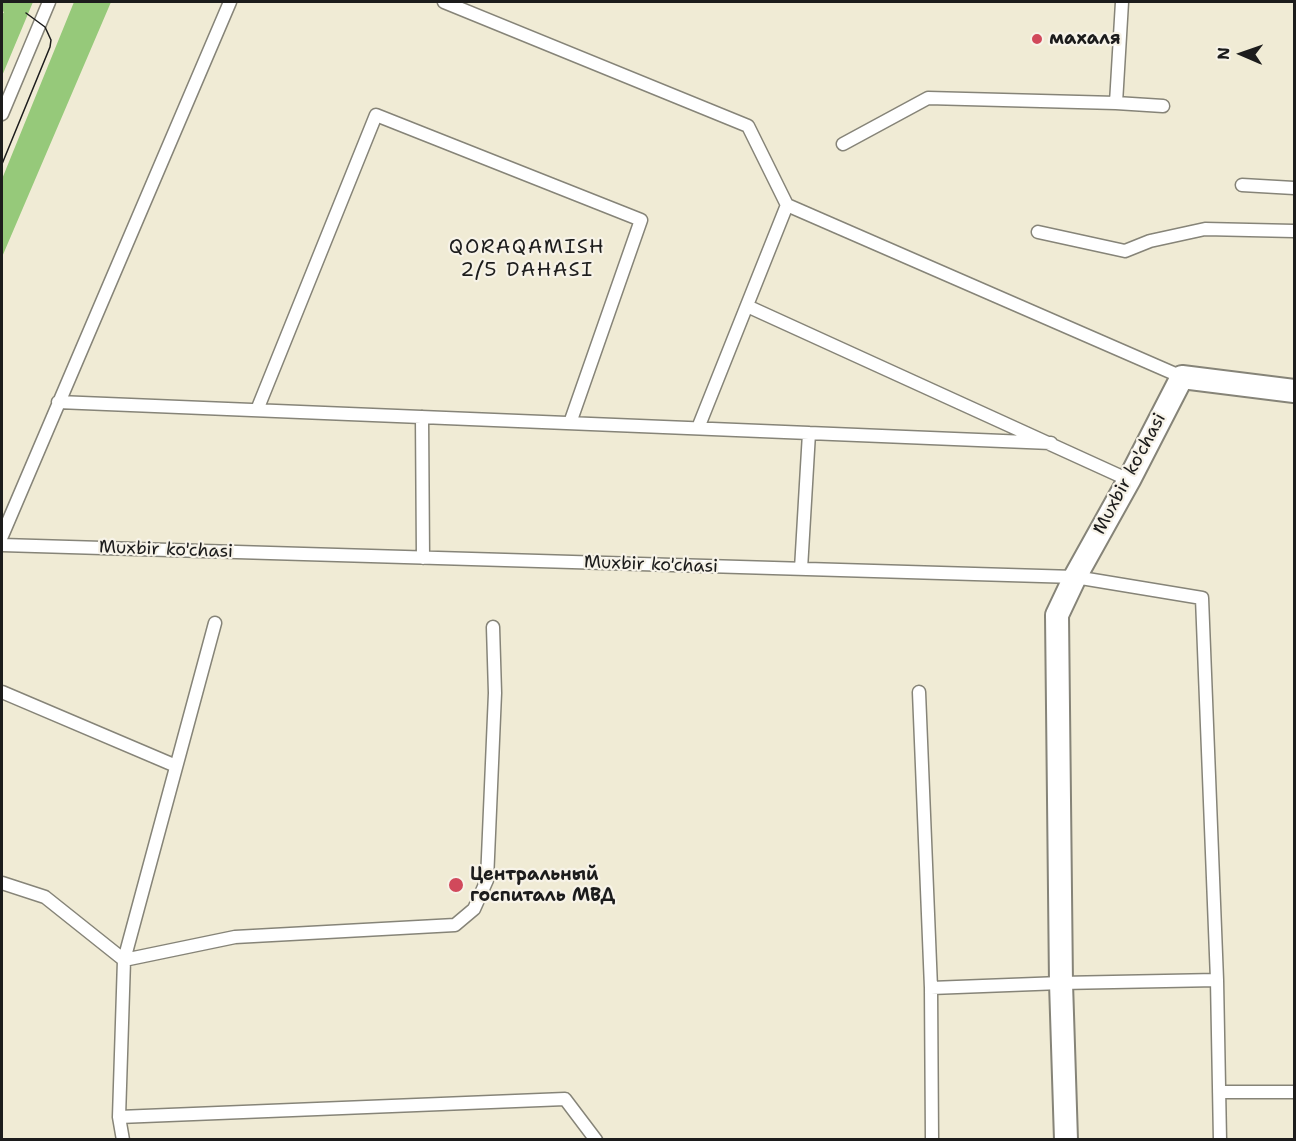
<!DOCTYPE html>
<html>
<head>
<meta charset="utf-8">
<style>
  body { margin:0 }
  #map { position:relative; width:1296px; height:1141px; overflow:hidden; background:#f0ebd5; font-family:"Shantell Sans",sans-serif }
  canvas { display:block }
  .frame { position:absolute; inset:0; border:3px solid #1c1c1c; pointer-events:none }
  .north { position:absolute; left:1212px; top:24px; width:60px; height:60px; -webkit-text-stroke:4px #f7f3e8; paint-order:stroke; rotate:272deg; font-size:16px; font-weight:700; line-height:24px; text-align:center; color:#1c1c1c }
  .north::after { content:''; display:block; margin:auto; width:21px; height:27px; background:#1c1c1c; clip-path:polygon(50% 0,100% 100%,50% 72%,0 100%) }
</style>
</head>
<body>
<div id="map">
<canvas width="1296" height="1141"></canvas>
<div class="frame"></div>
<div class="north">N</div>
</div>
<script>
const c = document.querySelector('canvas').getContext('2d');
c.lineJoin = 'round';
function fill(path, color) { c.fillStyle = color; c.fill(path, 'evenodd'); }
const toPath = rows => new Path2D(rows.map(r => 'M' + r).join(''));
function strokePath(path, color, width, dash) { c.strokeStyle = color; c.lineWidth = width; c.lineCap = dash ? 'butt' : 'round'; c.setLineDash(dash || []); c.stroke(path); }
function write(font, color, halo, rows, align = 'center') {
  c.font = font + ' "Shantell Sans",sans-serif'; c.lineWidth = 4.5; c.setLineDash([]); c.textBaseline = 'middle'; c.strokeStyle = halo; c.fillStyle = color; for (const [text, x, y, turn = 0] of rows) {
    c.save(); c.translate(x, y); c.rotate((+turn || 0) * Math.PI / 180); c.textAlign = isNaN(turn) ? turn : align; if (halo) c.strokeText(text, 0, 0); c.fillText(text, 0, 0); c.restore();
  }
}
const green = toPath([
  [2,2,33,2,2,76,2,15,4,12,2,11],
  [74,2,111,2,2,257,2,179]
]);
const service = toPath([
  [444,2,748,126,787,205,1182,377],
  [1116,103,1163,106],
  [2,114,49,2],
  [843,144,928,98,1116,103,1122,2],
  [1242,185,1294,188],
  [1038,232,1125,251,1150,241,1205,229,1294,231],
  [747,306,1129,480],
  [58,402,1051,443],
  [257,410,376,115,641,220,570,423],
  [422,417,423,558],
  [698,428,787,205],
  [2,536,230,2],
  [2,545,1075,577,1202,598,1217,980,1220,1140],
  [801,569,809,433],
  [2,692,176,766],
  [919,692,931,988,932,1140],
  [2,883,45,897,124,960,235,937,455,925,474,909,487,880,495,693,493,627],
  [931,988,1061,983,1217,980],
  [1219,1092,1294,1092],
  [119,1117,565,1099,596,1140],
  [123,1140,119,1117,124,960,215,623]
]);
const minor = toPath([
  [1066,1140,1061,983,1057,615,1075,577,1129,480,1182,377,1294,391]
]);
const tram = toPath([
  [2,164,50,47,51,40,45,27,26,13]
]);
const markers = [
  [1037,39,6,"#d1495b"],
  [456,885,8,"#d1495b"]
];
const poiNames = [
  ["махаля",1049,39],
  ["Центральный",470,875],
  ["госпиталь МВД",470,896]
];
const streetNames = [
  ["Muxbir ko'chasi",1130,474,-62],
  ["Muxbir ko'chasi",166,550,2],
  ["Muxbir ko'chasi",651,565,2]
];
const neighbourhoodNames = [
  ["QORAQAMISH",527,248],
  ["2/5 DAHASI",527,271]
];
fill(green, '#96c97a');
strokePath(service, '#868478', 15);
strokePath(minor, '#868478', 26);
strokePath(service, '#fff', 12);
strokePath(minor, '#fff', 22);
strokePath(tram, '#1c1c1c', 1.5);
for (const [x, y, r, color] of markers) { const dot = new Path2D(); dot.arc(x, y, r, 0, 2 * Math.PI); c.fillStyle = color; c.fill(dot); strokePath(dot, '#f7f3e8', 2); }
write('bold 18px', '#1c1c1c', '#f7f3e8', poiNames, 'left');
write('18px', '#1c1c1c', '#f7f3e8', streetNames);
c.letterSpacing = '1.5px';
write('20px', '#1c1c1c', '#f7f3e8', neighbourhoodNames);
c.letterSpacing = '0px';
</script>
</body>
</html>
